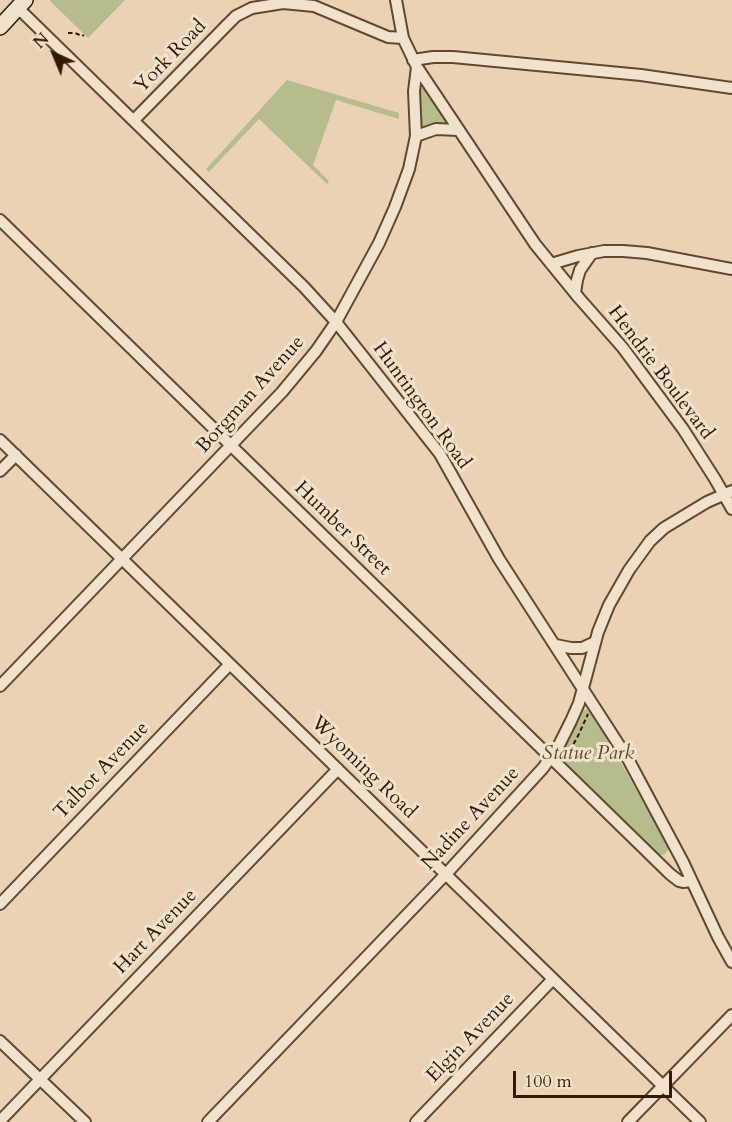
<!DOCTYPE html>
<html>
<head>
<meta charset="utf-8">
<style>
  body { margin:0 }
  #map { position:relative; width:732px; height:1122px; overflow:hidden; background:#e9d3b4; font-family:Cardo,serif }
  canvas { display:block }
  .north { position:absolute; left:24px; top:24px; width:60px; height:60px; -webkit-text-stroke:4px #f1e2ce; paint-order:stroke; rotate:316deg; font-size:16px; font-weight:700; line-height:24px; text-align:center; color:#341a01 }
  .north::after { content:''; display:block; margin:auto; width:21px; height:27px; background:#341a01; clip-path:polygon(50% 0,100% 100%,50% 72%,0 100%) }
  .scale { position:absolute; left:513px; top:1071px; width:159px; height:27px; box-sizing:border-box; border:3px solid #341a01; border-top:0; padding-left:8px; font-size:18px; line-height:21px; white-space:nowrap; color:#341a01; -webkit-text-stroke:4px #f1e2ce; paint-order:stroke }
</style>
</head>
<body>
<div id="map">
<canvas width="732" height="1122"></canvas>
<div class="north">N</div>
<div class="scale">100 m</div>
</div>
<script>
const c = document.querySelector('canvas').getContext('2d');
c.lineJoin = 'round';
function fill(path, color) { c.fillStyle = color; c.fill(path, 'evenodd'); }
const toPath = rows => new Path2D(rows.map(r => 'M' + r).join(''));
function strokePath(path, color, width, dash) { c.strokeStyle = color; c.lineWidth = width; c.lineCap = dash ? 'butt' : 'round'; c.setLineDash(dash || []); c.stroke(path); }
function write(font, color, halo, rows, align = 'center') {
  c.font = font + ' Cardo,serif'; c.lineWidth = 6; c.setLineDash([]); c.textBaseline = 'middle'; c.strokeStyle = halo; c.fillStyle = color; for (const [text, x, y, turn = 0] of rows) {
    c.save(); c.translate(x, y); c.rotate((+turn || 0) * Math.PI / 180); c.textAlign = isNaN(turn) ? turn : align; if (halo) c.strokeText(text, 0, 0); c.fillText(text, 0, 0); c.restore();
  }
}
const green = toPath([
  [50,0,125,0,88,38,50,1],
  [287,80,399,113,399,119,336,100,313,165,329,181,327,184,259,119,209,172,206,169],
  [421,88,425,88,426,90,446,121,444,125,423,129,422,127,418,92],
  [587,709,591,711,664,838,669,849,664,855,658,855,563,763,561,758,561,754,577,719,582,711]
]);
const path = toPath([
  [68,33,75,33,82,36,84,35],
  [566,757,577,738,588,714]
]);
const street = toPath([
  [396,0,403,38,417,67,535,244,579,298,623,348,683,429,715,479,732,509],
  [18,8,304,287,336,322,440,454,499,559,628,759,683,862,718,937,732,962],
  [413,60,433,57,453,57,641,75,732,88],
  [134,120,226,26,236,16,252,8,283,3,314,6,388,37,403,38],
  [416,136,436,129,458,130],
  [0,220,670,874,679,881,683,882,691,881],
  [551,264,578,256,604,251,623,251,647,253,732,269],
  [575,293,577,280,580,270,592,253],
  [0,440,700,1122],
  [0,471,16,455],
  [556,645,571,648,582,648,595,642],
  [0,686,282,392,316,351,336,322,379,243,395,207,409,169,416,136,414,91,417,67],
  [0,904,230,664],
  [0,1041,85,1122],
  [0,1121,338,769],
  [208,1122,446,874,543,768,558,747,571,721,579,703,598,632,609,605,629,570,650,541,664,528,707,502,732,491],
  [416,1122,553,979],
  [628,1122,732,1015]
]);
const secondary = toPath([
  [0,27,25,0]
]);
const streetNames = [
  ["York Road",171,57,-46],
  ["Hendrie Boulevard",660,373,53],
  ["Borgman Avenue",251,395,-48],
  ["Huntington Road",421,406,54],
  ["Humber Street",342,529,44],
  ["Wyoming Road",363,768,44],
  ["Talbot Avenue",102,771,-46],
  ["Nadine Avenue",471,819,-47],
  ["Hart Avenue",156,932,-46],
  ["Elgin Avenue",471,1038,-46]
];
const parkNames = [
  ["Statue Park",588,754]
];
fill(green, '#b7bc8c');
strokePath(street, '#61482e', 14);
strokePath(secondary, '#341a01', 18);
strokePath(path, '#341a01', 2, [4.5, 3]);
strokePath(street, '#f1e2ce', 10);
strokePath(secondary, '#f1e2ce', 15);
write('20px', '#341a01', '#f1e2ce', streetNames);
write('italic 20px', '#5b4b2b', '#f1e2ce', parkNames);
</script>
</body>
</html>
